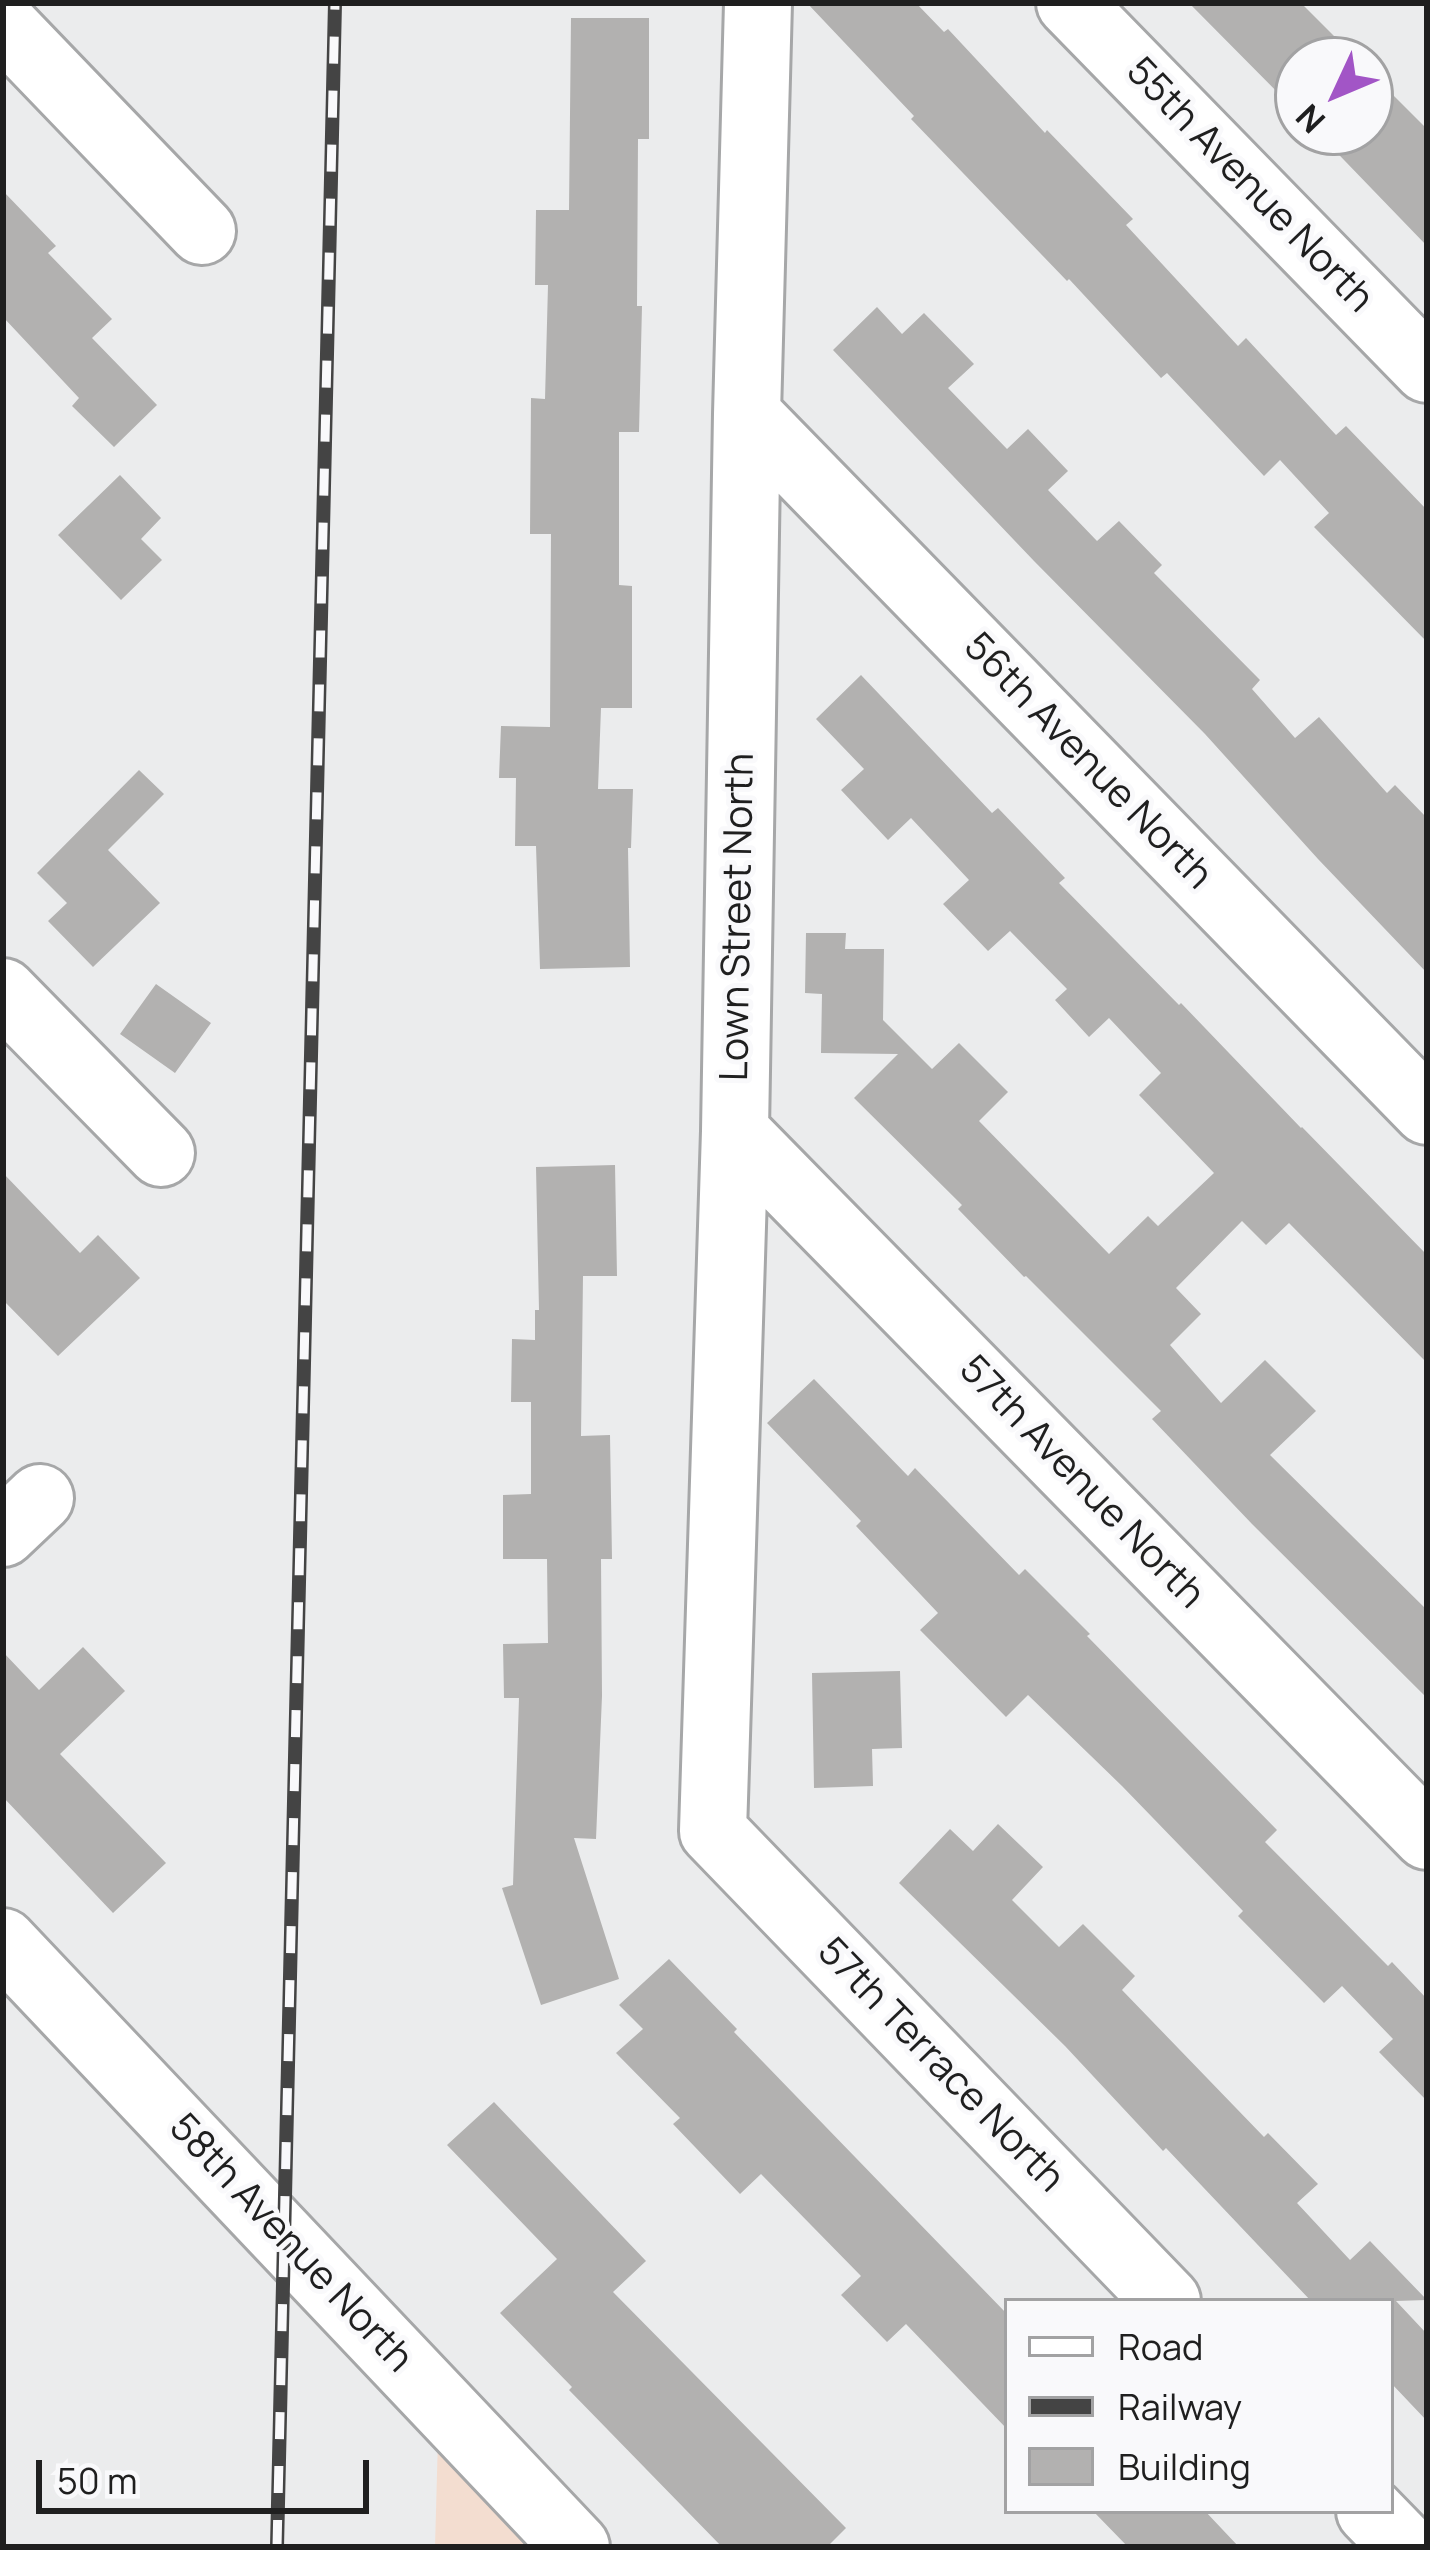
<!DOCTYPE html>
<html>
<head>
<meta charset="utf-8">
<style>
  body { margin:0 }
  #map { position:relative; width:1430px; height:2550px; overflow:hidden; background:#ebeced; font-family:Manrope,sans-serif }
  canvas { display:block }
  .frame { position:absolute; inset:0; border:6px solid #1f1f1f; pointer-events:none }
  .legend { position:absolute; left:1004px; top:2298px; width:390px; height:216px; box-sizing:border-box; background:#f9f9fb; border:3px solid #a2a2a3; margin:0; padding:15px 21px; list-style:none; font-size:36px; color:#1f1f1f }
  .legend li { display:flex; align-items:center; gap:24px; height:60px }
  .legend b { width:60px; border:3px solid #a2a2a3 }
  .north { position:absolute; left:1274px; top:36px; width:120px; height:120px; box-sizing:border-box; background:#f9f9fb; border:3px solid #a2a2a3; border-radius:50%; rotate:226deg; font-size:33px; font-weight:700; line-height:48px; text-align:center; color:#1f1f1f }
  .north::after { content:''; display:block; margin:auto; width:42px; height:54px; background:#a255c6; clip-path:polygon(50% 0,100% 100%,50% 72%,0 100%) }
  .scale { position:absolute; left:36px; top:2460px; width:333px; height:54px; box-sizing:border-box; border:6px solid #1f1f1f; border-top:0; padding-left:15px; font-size:36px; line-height:42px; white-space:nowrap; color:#1f1f1f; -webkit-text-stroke:9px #f9f9fb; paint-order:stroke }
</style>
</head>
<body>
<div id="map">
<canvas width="1430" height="2550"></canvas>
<div class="frame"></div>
<ul class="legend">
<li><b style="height:15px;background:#fff"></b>Road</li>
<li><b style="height:15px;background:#444"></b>Railway</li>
<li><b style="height:33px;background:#b2b1b0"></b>Building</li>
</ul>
<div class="north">N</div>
<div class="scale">50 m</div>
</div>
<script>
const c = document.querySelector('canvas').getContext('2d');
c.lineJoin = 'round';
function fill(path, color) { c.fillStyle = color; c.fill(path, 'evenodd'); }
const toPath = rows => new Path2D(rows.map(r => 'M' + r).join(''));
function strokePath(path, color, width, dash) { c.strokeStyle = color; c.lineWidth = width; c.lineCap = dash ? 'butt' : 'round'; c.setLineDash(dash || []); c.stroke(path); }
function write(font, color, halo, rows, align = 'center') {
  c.font = font + ' Manrope,sans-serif'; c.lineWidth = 10; c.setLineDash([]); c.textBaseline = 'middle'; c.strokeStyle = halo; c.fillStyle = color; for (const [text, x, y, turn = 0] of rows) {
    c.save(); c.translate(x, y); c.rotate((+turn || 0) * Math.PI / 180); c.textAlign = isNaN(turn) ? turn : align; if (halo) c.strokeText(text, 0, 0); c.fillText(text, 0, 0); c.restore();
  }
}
const industrial = toPath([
  [438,2438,541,2547,435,2547]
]);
const building = toPath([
  [807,3,916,3,944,32,948,29,1045,133,1047,130,1133,219,1126,225,1238,346,1246,338,1336,435,1346,426,1427,510,1427,642,1314,527,1329,513,1280,460,1264,476,1167,373,1161,378,1069,279,1067,281,911,119,914,116],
  [1189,3,1301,3,1358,60,1298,60,1298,113],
  [571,18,649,18,649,139,638,139,637,306,642,306,639,432,619,432,619,585,632,586,632,708,601,708,598,789,633,789,631,848,628,848,630,967,540,969,536,846,515,846,516,778,499,778,501,726,550,727,551,534,530,534,531,398,545,399,548,285,535,285,536,210,569,210],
  [1370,72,1427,129,1427,246,1317,132,1370,132],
  [3,191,56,246,48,253,112,319,92,338,157,405,114,447,72,406,79,398,3,317],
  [877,307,902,334,924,313,974,364,948,388,1007,449,1028,429,1068,471,1048,490,1097,541,1119,521,1162,565,1154,573,1260,680,1252,689,1295,738,1319,717,1387,793,1395,785,1427,818,1427,973,1318,859,1205,734,1034,561,833,350],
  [120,475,161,518,141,539,162,560,121,600,58,535],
  [861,675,992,813,998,808,1065,878,1059,883,1179,1005,1181,1003,1301,1128,1302,1127,1427,1255,1427,1363,1289,1223,1266,1245,1242,1221,1176,1288,1201,1314,1170,1345,1221,1403,1265,1360,1316,1411,1270,1455,1427,1610,1427,1698,1252,1524,1152,1419,1161,1411,1026,1276,1024,1277,958,1209,962,1205,854,1098,898,1054,821,1053,822,994,805,993,806,933,846,933,845,949,884,949,883,1020,932,1069,959,1043,1008,1092,979,1121,1109,1254,1148,1216,1158,1226,1214,1173,1139,1095,1161,1073,1109,1018,1089,1037,1055,1000,1067,989,1010,931,988,951,943,904,969,880,911,818,888,840,841,790,864,769,816,719],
  [139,770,164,794,108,850,160,903,93,967,48,921,67,903,37,873],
  [156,984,211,1023,175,1073,120,1034],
  [615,1165,617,1276,583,1276,581,1436,610,1435,612,1559,601,1559,602,1696,596,1839,574,1838,619,1979,541,2005,502,1888,513,1885,519,1698,504,1698,503,1644,548,1643,547,1559,503,1559,503,1495,531,1494,531,1402,511,1402,512,1339,535,1340,535,1310,539,1310,536,1167],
  [3,1173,80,1253,98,1235,140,1278,58,1356,3,1300],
  [814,1379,908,1476,915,1468,1019,1575,1025,1569,1090,1634,1087,1636,1277,1830,1265,1842,1388,1966,1392,1962,1427,1999,1427,2101,1379,2052,1393,2039,1342,1986,1324,2003,1238,1916,1243,1911,1122,1786,1028,1695,1006,1717,920,1630,938,1613,856,1526,861,1521,767,1423],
  [83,1647,125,1691,60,1754,166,1863,113,1913,3,1797,3,1652,39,1690],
  [900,1671,902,1748,872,1749,873,1786,814,1788,812,1673],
  [998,1824,1043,1867,1012,1900,1059,1947,1083,1924,1135,1976,1122,1990,1264,2137,1268,2133,1318,2184,1297,2203,1350,2260,1370,2241,1427,2300,1396,2301,1427,2334,1427,2421,1391,2383,1391,2301,1311,2301,1166,2148,1163,2151,1065,2046,899,1883,950,1829,973,1851],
  [669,1959,737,2029,734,2032,1007,2314,1007,2429,906,2324,887,2342,841,2295,861,2276,761,2174,740,2194,673,2124,680,2118,616,2053,643,2029,619,2005],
  [494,2102,646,2261,613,2292,846,2528,827,2547,722,2547,569,2390,572,2387,500,2313,557,2259,447,2145],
  [1093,2511,1205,2511,1239,2547,1128,2547]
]);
const minor = toPath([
  [758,3,747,414,735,1131,713,1831,1167,2301],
  [1070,3,1427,369],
  [3,24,202,231],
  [747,414,1427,1111],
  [3,992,161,1153],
  [735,1131,1427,1836],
  [3,1533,40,1498],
  [3,1942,576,2547],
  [1370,2511,1405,2547]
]);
const rail = toPath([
  [277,2547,335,3]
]);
const streetNames = [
  ["55th Avenue North",1249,186,46],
  ["56th Avenue North",1087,762,46],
  ["Lown Street North",739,917,-89],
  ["57th Avenue North",1081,1483,46],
  ["57th Terrace North",940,2066,46],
  ["58th Avenue North",290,2244,47]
];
fill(industrial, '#f3ddd0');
fill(building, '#b2b1b0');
strokePath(minor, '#a6a7a8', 72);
strokePath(minor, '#fff', 66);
strokePath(rail, '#444', 14);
strokePath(rail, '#f9f9fb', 9, [27]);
write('39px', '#1f1f1f', '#f9f9fb', streetNames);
</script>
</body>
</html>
